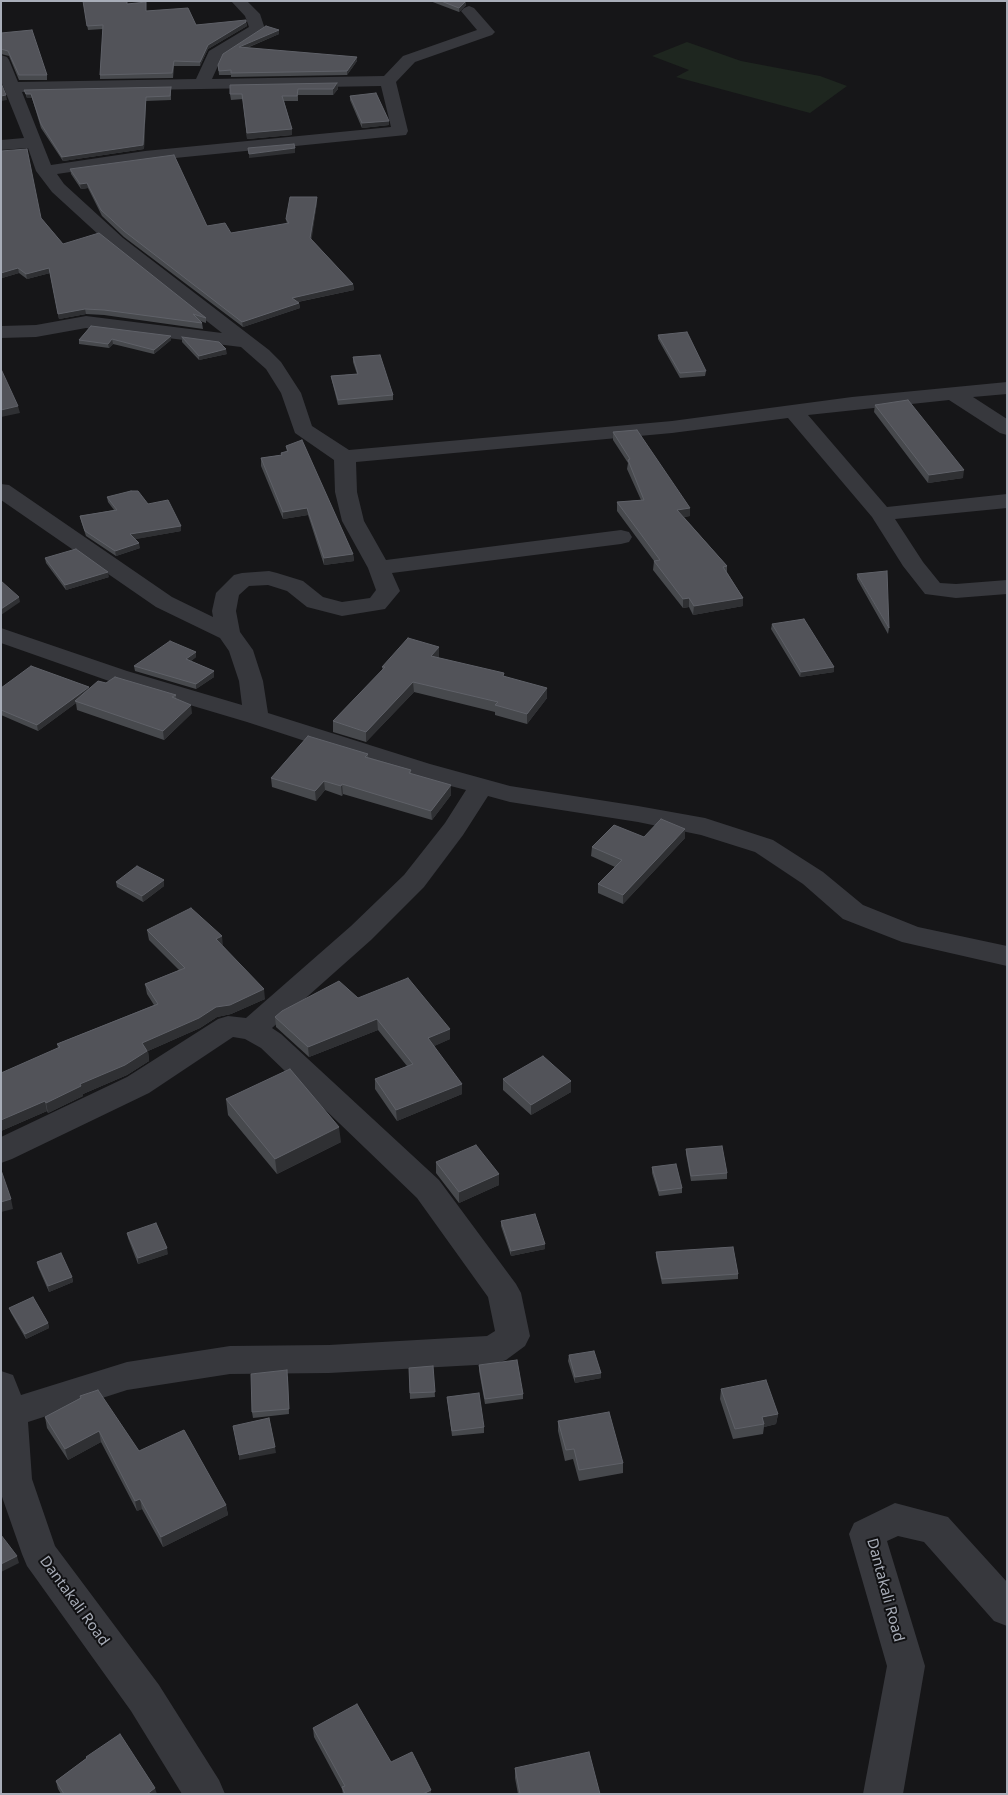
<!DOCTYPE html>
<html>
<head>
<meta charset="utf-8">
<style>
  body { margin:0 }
  #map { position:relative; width:1008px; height:1795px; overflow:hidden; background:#161618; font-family:"Noto Sans",sans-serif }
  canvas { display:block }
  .frame { position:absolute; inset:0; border:2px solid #a8adb8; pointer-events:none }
</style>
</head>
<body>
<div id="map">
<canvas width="1008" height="1795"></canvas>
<div class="frame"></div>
</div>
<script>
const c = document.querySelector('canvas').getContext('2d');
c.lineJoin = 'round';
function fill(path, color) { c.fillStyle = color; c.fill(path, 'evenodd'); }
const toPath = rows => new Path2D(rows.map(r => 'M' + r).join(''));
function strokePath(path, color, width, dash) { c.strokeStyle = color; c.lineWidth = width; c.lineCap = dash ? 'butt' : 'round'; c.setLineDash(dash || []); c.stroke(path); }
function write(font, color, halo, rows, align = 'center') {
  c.font = font + ' "Noto Sans",sans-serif'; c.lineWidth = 4; c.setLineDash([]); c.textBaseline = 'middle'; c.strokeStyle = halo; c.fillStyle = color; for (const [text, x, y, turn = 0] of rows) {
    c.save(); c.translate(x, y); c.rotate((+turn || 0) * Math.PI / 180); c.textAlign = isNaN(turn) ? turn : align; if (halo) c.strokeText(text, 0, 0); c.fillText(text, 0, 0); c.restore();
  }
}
const green = toPath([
  [687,42,741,61,820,76,847,86,810,113,676,77,689,70,652,56]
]);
const minor = toPath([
  [231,1,247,1,260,14,265,29,262,32,222,57,212,79,384,76,403,56,477,30,461,11,464,8,469,6,474,8,495,32,492,35,415,62,396,82,408,131,406,135,145,161,57,174,64,184,123,238,269,350,281,362,301,393,312,426,349,450,672,421,852,397,1007,382,1007,394,973,397,1007,419,1007,435,1000,433,949,400,808,415,887,507,1007,494,1007,508,895,519,923,562,940,583,956,584,1007,580,1007,594,956,598,925,594,903,566,872,517,788,418,672,433,356,462,357,492,364,521,386,560,621,530,629,532,632,537,629,542,621,544,392,573,400,591,385,609,342,616,307,607,287,591,268,585,249,586,239,595,236,611,240,632,253,650,263,681,268,713,430,764,510,786,638,806,705,818,773,840,823,872,863,905,918,927,1007,946,1007,966,902,942,843,919,803,884,755,852,701,835,638,822,510,802,488,796,463,835,424,887,371,940,272,1028,281,1034,439,1180,516,1284,521,1293,530,1336,525,1346,506,1360,494,1364,329,1373,230,1374,127,1390,28,1422,32,1479,55,1546,159,1685,219,1780,225,1794,182,1794,131,1711,27,1566,22,1554,1,1494,1,1371,13,1375,21,1395,127,1362,230,1346,329,1345,487,1336,495,1331,488,1297,417,1198,261,1048,245,1039,233,1037,149,1093,12,1159,1,1163,1,1137,127,1077,218,1019,228,1016,246,1018,351,926,404,875,445,823,466,790,412,776,247,722,109,681,1,643,1,628,127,671,242,705,239,681,229,651,220,638,156,607,1,500,1,484,9,485,172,597,213,617,212,611,216,593,234,575,242,573,269,571,277,573,303,581,323,597,342,602,370,598,376,590,368,568,342,521,335,492,334,460,295,433,281,393,266,369,241,347,86,328,36,337,1,338,1,326,36,325,86,316,222,333,111,246,52,192,36,171,28,148,1,150,1,140,24,138,1,81,1,55,7,57,9,60,18,82,196,79,209,51,249,27,245,16,231,1],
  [381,86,391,127,145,151,51,165,22,92,381,86],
  [895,1503,948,1517,1007,1582,1007,1626,994,1621,924,1542,898,1536,887,1541,925,1666,903,1794,863,1794,887,1666,849,1534,854,1523,895,1503]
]);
const wall = toPath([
  [83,1,127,4,147,11,196,25,246,22,247,26,208,49,200,66,174,66,173,78,100,79,100,75,103,29,88,30],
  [430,1,466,1,466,5,459,12],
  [279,30,279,34,247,48,357,61,347,75,231,77,231,75,219,75,218,65,223,54],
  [1,33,47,75,47,80,19,80,9,56,1,54],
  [337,83,338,89,333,95,298,95,298,101,284,101,292,129,292,135,247,139,243,99,231,100,230,94],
  [24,90,171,91,171,100,146,101,144,149,63,161,41,128,32,98,27,98],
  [350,96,389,125,362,128,350,100],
  [1,151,41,218,63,244,206,318,206,323,200,321,202,323,203,329,104,315,86,314,59,319,50,273,27,279,19,273,2,278,1,277],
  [70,169,207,226,231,233,287,224,286,219,317,202,311,239,353,284,354,290,298,302,299,303,300,308,243,327,124,237,102,216,88,188,81,189,71,174],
  [91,326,171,340,154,354,113,344,109,348,79,344,79,340],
  [658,335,706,371,705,376,680,378,658,339],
  [182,337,227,354,199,360,182,342],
  [353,357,393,395,393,400,338,405,332,381,331,376,357,374,353,362],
  [875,405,963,478,928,483,874,412],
  [613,432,690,516,684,517,727,566,727,572,743,598,743,606,693,615,689,607,683,608,653,570,654,561,617,511,617,502,641,500,627,469,628,463,613,440],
  [286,446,353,554,354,561,324,565,308,515,283,519,261,466,261,458,281,455,281,453,287,452],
  [107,497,148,504,181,526,181,531,135,539,140,548,116,556,86,536,81,521,80,516,114,510,108,502],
  [45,558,109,577,66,590,46,563],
  [857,574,889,628,888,634,857,579],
  [772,624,834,667,834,672,800,677,771,629],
  [196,657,191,661,214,671,214,677,196,689,135,671,134,666],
  [439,657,439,658,504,676,547,698,527,724,495,715,495,712,414,692,366,742,333,732,333,721,383,670,382,667],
  [106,683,176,695,176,699,192,713,164,740,77,710,76,703,38,731,1,715,1,688,90,689],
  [368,754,368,757,411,770,411,774,451,795,432,820,343,794,342,796,325,790,316,801,272,787,271,778],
  [644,837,685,838,623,904,598,893,598,884,615,867,591,856,592,847],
  [116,882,164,886,143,902,117,887],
  [147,930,223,946,265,999,231,1014,217,1017,200,1028,148,1051,149,1061,127,1075,83,1094,83,1096,48,1113,47,1111,1,1131,58,1048,57,1044,154,1005,147,994,145,984,179,970,149,940],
  [358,998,450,1039,434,1046,462,1094,397,1121,375,1089,375,1079,407,1066,378,1030,309,1057,276,1027,275,1017],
  [503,1079,571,1081,571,1092,531,1115,503,1090],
  [226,1099,341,1142,277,1174,228,1115],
  [686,1149,727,1173,727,1179,691,1181,686,1154],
  [436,1162,499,1174,499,1185,459,1203,436,1173],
  [652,1167,682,1188,682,1193,659,1196,652,1173],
  [501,1221,545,1249,511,1256,501,1226],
  [127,1233,168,1254,138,1264,128,1238],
  [656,1252,738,1274,738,1279,662,1284,656,1257],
  [37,1262,72,1277,73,1282,49,1292,38,1267],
  [9,1308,48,1323,49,1328,26,1339,11,1313],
  [569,1355,601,1378,575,1383,568,1361],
  [479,1365,523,1394,523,1399,485,1404,479,1371],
  [433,1366,435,1397,410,1399,409,1368],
  [288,1376,289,1414,253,1418,252,1412],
  [721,1389,778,1414,776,1424,764,1427,763,1434,733,1439,720,1399],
  [80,1396,139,1451,226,1505,228,1515,163,1547,142,1509,137,1511,101,1442,68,1460,47,1428,45,1417,80,1398],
  [447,1397,484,1427,484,1433,452,1436],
  [558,1421,623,1463,623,1473,579,1481,573,1459,565,1461,558,1431],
  [313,1728,391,1762,431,1790,431,1794,343,1794,342,1789,314,1737],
  [86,1757,157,1794,61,1794,58,1789,56,1781,87,1758],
  [515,1768,600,1794,518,1794,515,1778]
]);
const shadedWall = toPath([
  [466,1,466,5,459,12,459,8],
  [246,22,247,26,208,49,200,66,200,62,208,45],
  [279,30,279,34,239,51,239,47],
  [357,57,357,61,347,75,347,71],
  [337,83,338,89,333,95,333,89],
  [26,94,31,94,32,98,27,98],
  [6,95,7,100,1,101,1,96],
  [146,97,146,101,144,149,63,161,62,157],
  [389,121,389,125,362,128,362,123],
  [292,129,292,135,247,139,247,133],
  [295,148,295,153,249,158,249,154],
  [87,183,88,188,81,189,80,184],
  [317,197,317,202,311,244,310,238],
  [18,268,19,273,2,278,1,273],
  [49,268,50,273,27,279,26,274],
  [353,284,354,290,292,303,292,298],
  [299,303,300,308,243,327,242,322],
  [85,309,86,314,59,319,58,314],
  [171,336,171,340,154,354,154,350],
  [112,339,113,344,109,348,108,344],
  [226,349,227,354,199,360,199,356],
  [18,406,20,413,1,417,1,410],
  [964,470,963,478,928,483,929,475],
  [307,508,308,515,283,519,283,512],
  [690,508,690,516,677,518,677,510],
  [181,526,181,531,131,540,130,534],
  [139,543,140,548,116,556,115,551],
  [353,554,354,561,324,565,324,558],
  [108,572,109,577,66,590,65,585],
  [19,597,20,602,1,615,1,609],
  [689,598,689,607,683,608,683,599],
  [743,598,743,606,693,615,694,606],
  [439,647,439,657,432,666,431,656],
  [196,652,196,657,187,664,186,659],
  [834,667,834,672,800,677,801,672],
  [214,671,214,677,196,689,196,684],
  [413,682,414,692,366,742,366,732],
  [89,687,90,692,75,701,76,703,38,731,37,725],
  [547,688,547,698,527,724,527,714],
  [191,705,192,713,164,740,163,731],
  [324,781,325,790,316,801,315,791],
  [342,784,343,794,342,796,341,786],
  [451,785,451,795,432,820,431,811],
  [685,829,685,838,623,904,623,895],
  [164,880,164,886,143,902,142,896],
  [222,936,223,946,216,939],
  [264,989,265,999,231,1014,217,1017,200,1028,148,1051,149,1061,127,1075,83,1094,83,1096,48,1113,46,1103,80,1084,142,1043,216,1007],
  [377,1019,378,1030,309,1057,308,1047],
  [450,1029,450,1039,428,1049,428,1038],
  [571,1081,571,1092,531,1115,531,1105],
  [462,1084,462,1094,397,1121,396,1110],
  [45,1101,47,1111,1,1131,1,1120],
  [339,1127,341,1142,277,1174,275,1159],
  [499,1174,499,1185,459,1203,459,1192],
  [11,1199,13,1209,1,1212,1,1202],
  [545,1244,545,1249,511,1256,511,1251],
  [167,1248,168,1254,138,1264,138,1258],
  [72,1277,73,1282,49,1292,48,1286],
  [48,1323,49,1328,26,1339,25,1334],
  [601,1373,601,1378,575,1383,575,1377],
  [778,1414,776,1424,764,1427,764,1424,762,1417],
  [99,1431,101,1442,68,1460,65,1449],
  [275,1447,276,1453,239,1460,239,1455],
  [140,1499,142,1509,137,1511,135,1501],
  [226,1505,228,1515,163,1547,161,1537],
  [17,1556,19,1563,1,1572,1,1564],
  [155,1788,157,1794,147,1794],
  [431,1790,431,1794,423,1794]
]);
const building = toPath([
  [83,1,127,1,127,4,146,2,146,11,188,8,196,25,246,20,246,22,208,45,200,62,174,61,172,73,100,75,103,25,87,26,83,1],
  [441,1,466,1,459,8,441,1],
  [266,26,279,30,239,47,357,57,347,71,231,73,231,70,219,71,218,65,223,54,266,26],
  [32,30,47,75,19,75,8,51,1,49,1,33,32,30],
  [1,83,6,95,1,96,1,83],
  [337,83,333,89,298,89,297,96,282,96,292,129,247,133,242,94,230,94,230,85,337,83],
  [171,87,170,96,146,97,143,145,62,157,41,124,31,94,26,94,24,90,171,87],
  [376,93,389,121,362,123,350,96,376,93],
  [294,144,295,148,249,154,248,148,294,144],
  [27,149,41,218,63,244,99,233,206,318,193,314,202,323,104,310,85,309,58,314,49,268,26,274,18,268,1,273,1,151,27,149],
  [174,155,207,226,225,223,231,233,289,223,286,219,290,197,317,197,310,238,353,284,292,298,299,303,242,322,124,231,101,210,87,183,80,184,70,169,174,155],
  [91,326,171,336,154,350,112,339,108,344,79,340,91,326],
  [687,332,706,371,680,373,658,335,687,332],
  [182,337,219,342,226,349,199,356,182,337],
  [380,355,393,395,338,400,331,376,358,374,353,357,380,355],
  [1,369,18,406,1,410,1,369],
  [908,400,964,470,929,475,875,405,908,400],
  [637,430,690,508,677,510,727,566,723,567,743,598,694,606,689,598,683,599,654,561,660,560,617,502,644,500,628,460,630,459,613,432,637,430],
  [302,440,353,554,324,558,307,508,283,512,261,458,282,455,281,453,288,451,286,446,302,440],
  [131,491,138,491,148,504,168,500,181,526,130,534,139,543,115,551,85,531,80,516,117,510,107,497,131,491],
  [76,549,108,572,65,585,45,558,76,549],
  [887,571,889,628,857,574,887,571],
  [1,581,19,597,1,609,1,581],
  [804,619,834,667,801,672,772,624,804,619],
  [408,638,439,647,431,656,504,673,503,676,547,688,527,714,495,705,498,702,413,682,366,732,333,721,385,667,382,667,408,638],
  [170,641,196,652,186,659,214,671,196,684,134,666,170,641],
  [31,666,89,687,37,725,1,710,1,688,31,666],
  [115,677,176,695,172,697,191,705,163,731,75,701,98,681,106,683,115,677],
  [308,736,368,754,365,757,411,770,409,773,451,785,431,811,342,784,341,786,324,781,315,791,271,778,308,736],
  [661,819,685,829,623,895,598,884,622,860,592,847,614,825,644,837,661,819],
  [137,866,164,880,142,896,116,882,137,866],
  [191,908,222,936,216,939,264,989,230,1005,216,1007,199,1018,142,1043,147,1051,125,1065,80,1084,81,1086,46,1103,45,1101,1,1120,1,1073,60,1047,57,1044,158,1004,145,984,185,968,147,930,191,908],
  [408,978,450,1029,428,1038,462,1084,396,1110,375,1079,413,1064,377,1019,308,1047,275,1017,282,1011,339,981,358,998,408,978],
  [543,1056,571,1081,531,1105,503,1079,543,1056],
  [290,1069,339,1127,275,1159,226,1099,290,1069],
  [476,1145,499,1174,459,1192,436,1162,476,1145],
  [722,1146,727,1173,691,1176,686,1149,722,1146],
  [676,1164,682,1188,659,1191,652,1167,676,1164],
  [1,1170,11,1199,1,1202,1,1170],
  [535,1214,545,1244,511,1251,501,1221,535,1214],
  [156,1223,167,1248,138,1258,127,1233,156,1223],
  [733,1247,738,1274,662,1279,656,1252,733,1247],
  [61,1253,72,1277,48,1286,37,1262,61,1253],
  [33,1297,48,1323,25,1334,9,1308,33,1297],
  [594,1351,601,1373,575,1377,569,1355,594,1351],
  [517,1360,523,1394,485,1399,479,1365,517,1360],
  [433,1366,435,1392,410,1393,409,1368,433,1366],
  [287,1370,289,1409,252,1412,251,1374,287,1370],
  [766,1380,778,1414,762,1417,764,1424,735,1429,721,1389,766,1380],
  [98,1390,139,1451,184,1430,226,1505,161,1537,140,1499,135,1501,99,1431,65,1449,45,1417,81,1398,80,1396,98,1390],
  [479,1393,484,1427,452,1431,447,1397,479,1393],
  [609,1412,623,1463,579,1470,574,1449,566,1450,558,1421,609,1412],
  [269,1418,275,1447,239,1455,233,1426,269,1418],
  [1,1535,17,1556,1,1564,1,1535],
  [357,1704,391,1762,412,1752,431,1790,423,1794,345,1794,342,1787,345,1786,313,1728,357,1704],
  [120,1734,155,1788,147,1794,64,1794,56,1781,87,1758,86,1757,120,1734],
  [589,1752,600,1794,520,1794,515,1768,589,1752]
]);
const nearStreetnames = [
  ["Dantakali Road",885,1590,75],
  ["Dantakali Road",74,1601,54]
];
fill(green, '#1e261f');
fill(minor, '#37383d');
fill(wall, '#47494d');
fill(shadedWall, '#2f3033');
fill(building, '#525359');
strokePath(building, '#5f6168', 1);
write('15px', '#a8adb8', '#111113', nearStreetnames);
</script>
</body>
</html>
